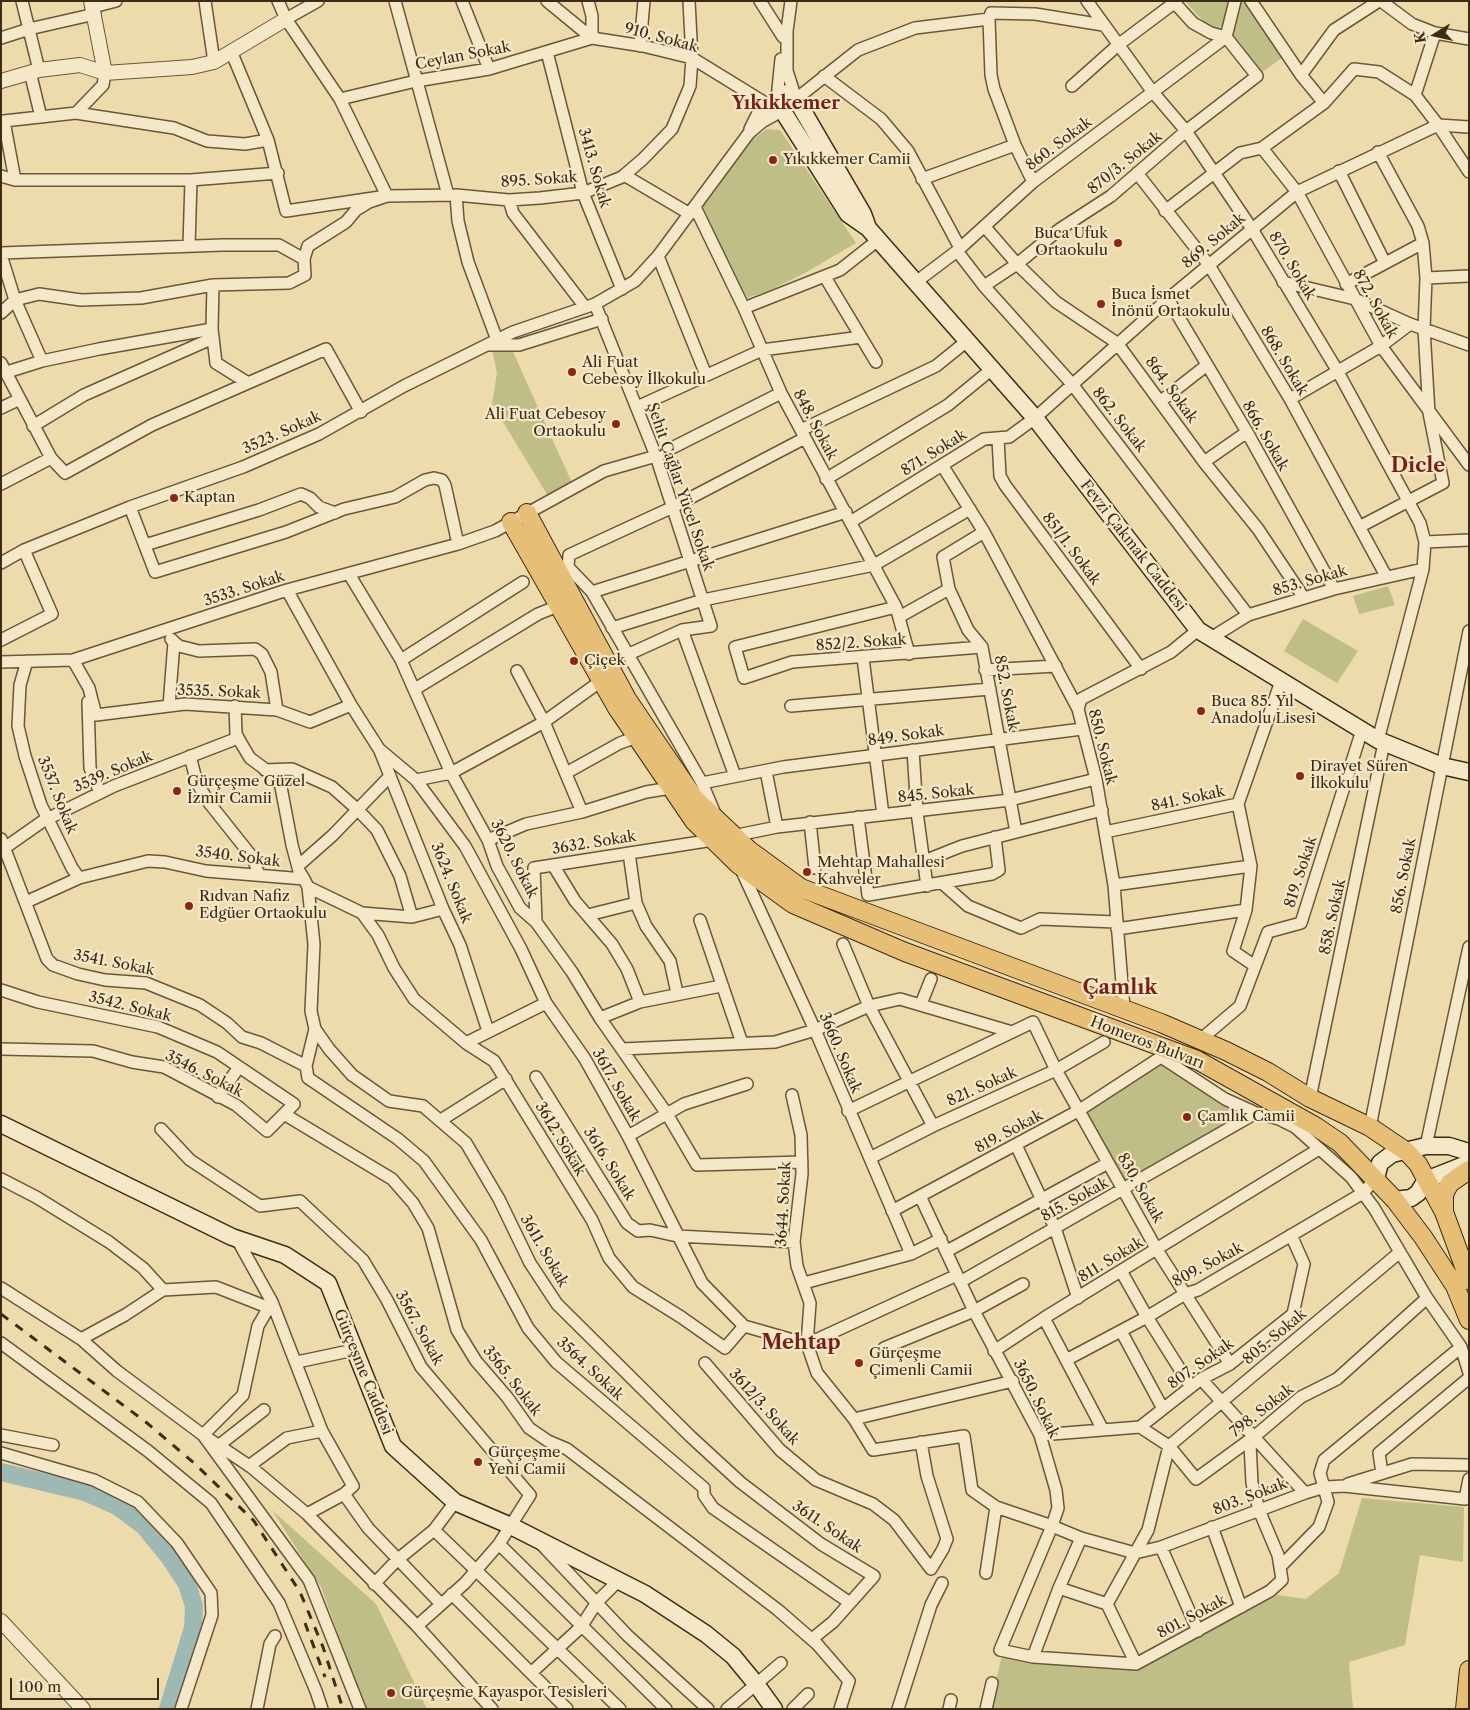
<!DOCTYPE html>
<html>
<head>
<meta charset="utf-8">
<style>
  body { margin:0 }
  #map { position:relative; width:1470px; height:1710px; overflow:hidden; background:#eedbab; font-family:"Libre Caslon Text",serif }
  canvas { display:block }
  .frame { position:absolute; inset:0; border:2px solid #3d2b15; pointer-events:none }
  .north { position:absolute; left:1410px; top:10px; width:50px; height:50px; -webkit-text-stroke:4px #f4e8c8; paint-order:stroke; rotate:260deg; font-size:14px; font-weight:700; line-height:20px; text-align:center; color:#3d2b15 }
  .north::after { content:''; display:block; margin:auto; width:18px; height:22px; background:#3d2b15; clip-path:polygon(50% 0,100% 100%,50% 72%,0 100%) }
  .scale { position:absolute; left:10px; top:1678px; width:149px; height:22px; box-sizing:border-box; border:2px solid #3d2b15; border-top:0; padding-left:6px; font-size:15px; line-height:18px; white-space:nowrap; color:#3d2b15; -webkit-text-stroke:4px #f4e8c8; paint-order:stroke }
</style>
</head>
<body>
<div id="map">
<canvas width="1470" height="1710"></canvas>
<div class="frame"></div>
<div class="north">K</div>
<div class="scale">100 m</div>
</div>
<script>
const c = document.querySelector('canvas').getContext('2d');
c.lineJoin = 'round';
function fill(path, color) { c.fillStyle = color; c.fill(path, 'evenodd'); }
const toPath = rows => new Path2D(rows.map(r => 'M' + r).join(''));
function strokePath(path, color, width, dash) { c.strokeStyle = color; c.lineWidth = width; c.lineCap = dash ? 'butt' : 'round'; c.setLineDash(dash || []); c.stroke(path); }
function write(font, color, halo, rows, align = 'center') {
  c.font = font + ' "Libre Caslon Text",serif'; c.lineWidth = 4.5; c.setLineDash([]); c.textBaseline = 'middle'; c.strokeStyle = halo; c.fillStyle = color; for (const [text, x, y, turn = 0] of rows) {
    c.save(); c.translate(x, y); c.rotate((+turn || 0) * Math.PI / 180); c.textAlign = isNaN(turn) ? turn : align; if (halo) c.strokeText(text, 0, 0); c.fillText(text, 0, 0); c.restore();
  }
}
const green = toPath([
  [1185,1,1248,1,1287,54,1257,76,1221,26,1216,30,1209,28],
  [767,129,780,130,856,243,805,273,770,290,747,298,701,206,751,140],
  [509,343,572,483,548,496,492,404,497,373,492,349],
  [1388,586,1395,605,1359,614,1353,596],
  [1303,619,1358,651,1337,683,1284,651],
  [1161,1057,1256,1113,1124,1190,1078,1111],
  [1362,1498,1464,1507,1463,1562,1420,1555,1405,1645,1349,1662,1353,1709,989,1709,1002,1656,1033,1664,1137,1669,1278,1595,1306,1599,1339,1573],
  [272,1510,376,1604,427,1709,365,1709,321,1587]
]);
const river = toPath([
  [1,1472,85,1492,117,1506,144,1526,170,1558,187,1584,194,1606,193,1628,168,1709]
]);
const minor = toPath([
  [22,1,39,70],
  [205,1,214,62],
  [395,1,448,195],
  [462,1,489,69],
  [547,1,592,38,643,46,692,58,770,106],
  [588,1,592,16,592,38],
  [760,1,783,37],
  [791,1,787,31,787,71,796,99,858,50,915,28,989,19,991,13,1035,14,1103,25],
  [1087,1,1152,91,1186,131,1252,229,1337,370,1420,523,1425,542,1423,569,1378,740],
  [1251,1,1301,75,1324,103],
  [1381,1,1412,24,1435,33,1469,39],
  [93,7,116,1],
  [286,19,318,1],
  [989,19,991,75,994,89,1015,145,1033,182],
  [1,38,29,29,95,14],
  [640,46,644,1],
  [231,51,268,140,286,211,387,196,456,195,509,200,540,198,583,193,622,177,643,159,672,129,690,86,692,58,689,1],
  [547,52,583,193,622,289],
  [30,72,41,117],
  [1301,75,1334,30,1379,1],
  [824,76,881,119,908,151,960,248],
  [1072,86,1118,45,1174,3],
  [1415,95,1435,33],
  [340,99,416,81,489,69,592,38],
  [76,113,174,128,207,141,245,144,268,140],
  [750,129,758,113,777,99,781,59],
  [1262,148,1297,192,1381,346,1469,465],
  [1339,171,1385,263],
  [1137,173,1209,265,1290,399,1386,576],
  [624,175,690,214],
  [1,176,15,180,191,180,278,173],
  [922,179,1015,145],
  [15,180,4,121,76,113,103,85,105,73],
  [456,195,458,221,468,262,497,340],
  [509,200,513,213,585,307],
  [695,207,744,308,781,393,896,607,909,654],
  [1165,211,1240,153,1262,148,1324,103,1354,69,1379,72,1415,95,1438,125,1469,172],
  [985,227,1017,264,1056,302,1117,343,1204,462,1258,529,1304,598],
  [189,246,191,180],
  [957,251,984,286,1072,384,1248,615],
  [1,253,223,245,279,245,304,259],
  [1,255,15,300,42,361,99,349,212,329],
  [658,256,706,375],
  [825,277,876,362],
  [1426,278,1469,276],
  [916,282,957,251,1033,182,1226,37,1235,1],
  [1283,282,1355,299,1410,324,1469,345],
  [1346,284,1423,243],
  [984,286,1017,264,1060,229,1111,196,1186,131,1257,76,1226,37,1211,33,1193,23,1173,1],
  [1168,299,1247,432,1334,589],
  [595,304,656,456,711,626,682,630,627,655],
  [744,308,840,270,878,240],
  [1,313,15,300,39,294,81,300,141,298,213,285,289,283,305,275,304,259,308,246,346,222,356,210,369,202,387,196,340,99,286,19,278,1],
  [489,345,519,345,602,319],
  [1,363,51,458,65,473,152,425,248,383,216,363,212,329,213,285],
  [7,372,42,361],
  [248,383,326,349,361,412],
  [1290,399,1381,346,1410,324],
  [1161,401,1207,365],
  [637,407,762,350,861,337],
  [1,408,20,399],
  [33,426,84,395,213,338],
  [801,430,936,366,967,341],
  [998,439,1000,476,1005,485,1141,669],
  [1204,462,1247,432],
  [942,465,984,532,1078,709,1096,779,1114,885,1124,1008],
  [826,479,948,405,992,369],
  [1,484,51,458],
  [130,507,155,572,286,532,344,509,395,497,425,480,434,478,442,480,445,485,458,544],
  [852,521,984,439,1009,437,1035,418,1168,299,1297,192,1438,125,1469,127],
  [1361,526,1443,483,1429,413,1424,329,1426,278,1423,243,1418,226,1378,152],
  [984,532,943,557,949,589,968,630,982,647,1016,832],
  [1425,542,1469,540],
  [145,545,259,510,301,494,310,498,319,507,335,513],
  [1,563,24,550,130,507,243,467,319,434,404,386,513,332,595,304,635,281,658,256,749,133,762,122,778,113,784,113],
  [349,574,401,660,451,773,488,840,497,866,520,908,536,922,572,972,600,1018,667,1114,697,1165,802,1162],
  [287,590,351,705,379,749,416,780,465,846,521,949,546,1003,585,1059,628,1136,702,1283,744,1326,807,1344,817,1373,854,1419,873,1450,964,1436,972,1490,996,1507,1052,1526,1081,1538,1135,1553,1161,1547,1305,1493,1325,1487,1344,1486,1465,1499,1469,1479],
  [592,592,846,512],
  [896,607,735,647,744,678,792,662,982,647],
  [899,617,949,589],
  [612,628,703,600,874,565,970,509],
  [682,630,735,776],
  [1211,638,1248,615,1334,589,1423,569],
  [1,640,52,614,24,550],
  [174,642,179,646,199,651,255,649,262,654,271,672,277,710],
  [863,658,883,815],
  [73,660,89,688,92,700,88,702,90,768,100,793],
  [401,660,523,582],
  [27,661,20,685,18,726,25,756,41,805,72,868,79,878],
  [1,662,73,660,287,590,458,544,495,531,604,471,656,456,781,393],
  [985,670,1056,666],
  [517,671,544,722,582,812],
  [415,689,538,614,558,606],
  [92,700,96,715,185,704,277,710,310,722,351,705],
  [169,706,174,642,171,639],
  [235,706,236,734,241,743,250,758,277,778,281,787,292,845,299,871,304,879],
  [791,706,990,689],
  [1078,709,1081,699,1171,652,1198,630],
  [913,750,917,812,927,886],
  [380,751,443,909,460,945,488,1031],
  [190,756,197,783,210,804,253,858,259,875],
  [265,770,292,769,332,787,358,810,377,830,400,876,412,917],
  [766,771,777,827],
  [566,773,620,743,637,737],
  [416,780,451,773,544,722,601,681],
  [702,783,783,767,1082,729],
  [1238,804,1251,866,1246,910,1233,951,1255,966],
  [715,814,702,783,592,592,568,567,569,555,673,507,805,438],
  [858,817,868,895,992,874,999,870,995,837],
  [810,822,815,868],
  [1105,832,1238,804,1281,681],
  [1,839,47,959,53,965,78,974,105,980,146,983,200,1005,227,1023,242,1037,261,1043,306,1066],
  [488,840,526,824,582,812,646,792,671,788],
  [6,847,43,821,114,786,238,738],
  [629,853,636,903,646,926,670,961,677,993],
  [924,861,962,846,1102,810],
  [553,865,575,901,612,944,627,969,640,1002],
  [298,866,333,835,390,776],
  [740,867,815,1030,911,1254],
  [942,883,968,906,1021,928,1040,919,1116,922],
  [1114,885,1251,866],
  [308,887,314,944,311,1011,315,1029,329,1049,352,1075,389,1101,423,1106,466,1143,499,1199,530,1263,557,1304,690,1436,740,1482,821,1544,874,1576,833,1622,812,1639],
  [26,902,79,878,148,861,165,862,206,871,304,879,308,887,362,913,412,917,443,909],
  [362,913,378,935,394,968,414,999,466,1043,494,1061,592,1220,609,1258,633,1287,681,1317,725,1348,744,1326],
  [588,915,636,903],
  [700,920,742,1043],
  [536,922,534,868,713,840,777,827,1010,800,1096,779],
  [1117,929,1246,910],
  [843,944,869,1006,933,1126],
  [1,990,38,1002,158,1027,217,1052,294,1104,267,1131,236,1105,164,1067,132,1062,93,1051,1,1049],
  [921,1004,931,979],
  [600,1018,640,1002,721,986],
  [315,1029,306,1066,308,1078,398,1139,424,1161,481,1240,528,1328,556,1362,704,1488,704,1495,713,1508,850,1603],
  [1200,1040,1240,1006,1268,932,1301,923,1362,730],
  [466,1043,546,1003],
  [622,1049,775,1042,815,1030,869,1006,900,999,1012,1032],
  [536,1077,627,1223,638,1231,650,1230,677,1236,794,1242],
  [792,1095,801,1135,802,1174,794,1242,797,1266,810,1303,807,1344,957,1275],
  [218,1097,239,1067],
  [1310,1098,1384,743],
  [848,1111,1033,1022,1056,1070,1157,1250,1230,1364],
  [284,1114,392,1179,413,1203,428,1228,457,1330,476,1361,507,1397,529,1428,548,1441,567,1449,778,1610,817,1644,849,1681,840,1709],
  [441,1120,506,1079],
  [1370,1127,1469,631],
  [161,1129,190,1160,260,1206,300,1201,363,1260,387,1300,421,1367,530,1495,499,1544,465,1583,417,1626],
  [628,1136,684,1104,747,1084],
  [1016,1145,1055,1228,1078,1298],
  [1426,1146,1469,947],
  [870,1158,933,1126,1056,1070,1104,1042],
  [1,1179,36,1197,109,1242,143,1268,163,1290],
  [920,1196,974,1311,1040,1435,1056,1490,1058,1508,1052,1526,1000,1650,1033,1657,1136,1664,1270,1591,1282,1580,1280,1567,1319,1527,1328,1502,1320,1473,1324,1460,1461,1347],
  [892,1211,1078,1111,1161,1057,1225,1099,1256,1113,1279,1119,1295,1127,1351,1177,1374,1208,1427,1298,1461,1347,1469,1373],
  [237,1239,272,1302,322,1431,353,1486,344,1494,307,1514],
  [947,1251,1108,1163],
  [1121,1271,1147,1317,1191,1387],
  [960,1282,1256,1113],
  [804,1283,911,1254,941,1239],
  [1,1288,81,1339,117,1371,203,1435,309,1580,360,1709],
  [272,1302,258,1326,243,1395,203,1435,251,1467,307,1514,417,1626,492,1709],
  [1044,1318,1103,1430],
  [1121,1331,1163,1409],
  [81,1339,125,1315,163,1290,216,1287,267,1307],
  [1,1343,148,1451,211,1503,279,1603,316,1691,322,1709],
  [884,1348,974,1311,1023,1284],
  [994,1351,1044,1318,1319,1149],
  [1066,1360,1147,1317,1185,1294,1198,1290,1363,1193,1376,1178],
  [297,1362,354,1350],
  [705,1363,780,1450,816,1480,873,1504,894,1520,931,1569,943,1549,947,1539,927,1476,921,1442],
  [1201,1379,1305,1493],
  [854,1419,1013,1381],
  [1140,1427,1169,1446,1196,1479,1255,1436,1301,1397,1337,1379,1427,1298],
  [1,1435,53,1445],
  [1040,1435,1140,1427,1201,1379,1230,1364,1293,1314,1304,1264,1291,1235],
  [1254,1437,1250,1444,1252,1483,1259,1510,1278,1555,1280,1567],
  [218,1446,264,1410],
  [1,1453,94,1480,138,1502,177,1543,211,1593,212,1615,181,1709],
  [249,1466,287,1438,322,1431],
  [1382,1473,1379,1453,1469,1378],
  [1348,1484,1412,1464,1469,1465],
  [344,1494,368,1528,440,1603],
  [1212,1527,1241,1607],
  [434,1530,620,1709],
  [499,1544,666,1709],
  [542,1545,627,1635,708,1709],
  [1161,1547,1198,1631],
  [986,1573,996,1507],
  [374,1584,397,1560,434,1530,455,1502],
  [1059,1588,1107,1604,1136,1664],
  [452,1594,531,1673],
  [1107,1604,1148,1530,1169,1446,1400,1252],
  [1033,1657,1059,1588,1081,1538],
  [257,1709,270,1644,275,1636],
  [567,1709,531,1673,581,1627,597,1602,618,1581],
  [727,1709,781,1663],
  [793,1709,808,1694],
  [898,1709,931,1605,942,1583],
  [949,1709,951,1700],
  [986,1709,992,1683]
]);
const tertiary = toPath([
  [91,1,105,73],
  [1,81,39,70,80,65,105,73,192,67,214,62,286,19],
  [1,1621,83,1709]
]);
const secondary = toPath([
  [868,228,863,214,796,99,788,93,781,94,777,99,778,109,784,113,848,214,868,228,1035,418,1198,630,1378,740,1442,766,1469,772],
  [1,1124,232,1237,285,1255,328,1283,393,1446,455,1502,511,1526,645,1594,706,1634,733,1656,756,1684,774,1709],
  [1376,1178,1380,1163,1392,1154,1426,1146,1449,1146,1469,1152],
  [1395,1200,1411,1198,1418,1193,1426,1180,1469,1163]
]);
const primary = toPath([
  [527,513,627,699,695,799,749,850,801,888,1161,1023,1226,1051,1268,1072,1310,1098,1370,1127,1407,1152,1418,1164,1444,1212,1469,1280],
  [511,522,617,708,694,821,739,865,793,904,905,952,1197,1060,1315,1126,1340,1143,1395,1200,1423,1237,1455,1286,1469,1320],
  [1444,1212,1444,1194,1450,1183,1469,1170],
  [1465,1709,1469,1670]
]);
const rail = toPath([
  [1,1314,147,1423,194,1463,254,1521,300,1592,323,1647,343,1709],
  [305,1623,325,1677]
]);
const markers = [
  [773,160,5,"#8f2418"],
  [1118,243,5,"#8f2418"],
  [1101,304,5,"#8f2418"],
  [572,372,5,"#8f2418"],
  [616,424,5,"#8f2418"],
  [174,498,5,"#8f2418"],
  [574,661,5,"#8f2418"],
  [1201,711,5,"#8f2418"],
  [1300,776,5,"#8f2418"],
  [177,791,5,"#8f2418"],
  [807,872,5,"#8f2418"],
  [189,906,5,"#8f2418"],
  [1187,1117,5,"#8f2418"],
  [859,1363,5,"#8f2418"],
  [478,1462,5,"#8f2418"],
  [391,1693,5,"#8f2418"]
];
const streetNames = [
  ["910. Sokak",661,38,15],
  ["Ceylan Sokak",463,56,-11],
  ["860. Sokak",1059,144,-37],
  ["870/3. Sokak",1125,163,-39],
  ["3413. Sokak",594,168,74],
  ["895. Sokak",539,180,-4],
  ["869. Sokak",1214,241,-40],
  ["870. Sokak",1292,266,59],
  ["872. Sokak",1375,304,61],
  ["868. Sokak",1284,361,59],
  ["864. Sokak",1171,390,54],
  ["862. Sokak",1119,420,52],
  ["848. Sokak",815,425,62],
  ["3523. Sokak",282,433,-24],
  ["866. Sokak",1265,436,60],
  ["871. Sokak",934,453,-32],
  ["Şehit Çağlar Yücel Sokak",680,487,71],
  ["Fevzi Çakmak Caddesi",1133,546,52],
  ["851/1. Sokak",1071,549,53],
  ["853. Sokak",1310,581,-16],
  ["3533. Sokak",244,589,-18],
  ["852/2. Sokak",861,643,-4],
  ["3535. Sokak",219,692,2],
  ["852. Sokak",1006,693,79],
  ["849. Sokak",906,736,-8],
  ["850. Sokak",1102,747,76],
  ["3539. Sokak",113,772,-23],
  ["845. Sokak",936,794,-6],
  ["3537. Sokak",57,795,68],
  ["841. Sokak",1188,799,-12],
  ["3632. Sokak",594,843,-9],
  ["3540. Sokak",238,857,7],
  ["3620. Sokak",514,859,63],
  ["819. Sokak",1301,872,-72],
  ["856. Sokak",1404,876,-79],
  ["3624. Sokak",451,883,68],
  ["858. Sokak",1333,917,-78],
  ["3541. Sokak",114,963,11],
  ["3542. Sokak",130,1007,14],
  ["Homeros Bulvarı",1147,1043,21],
  ["3660. Sokak",840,1053,67],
  ["3546. Sokak",204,1074,27],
  ["3617. Sokak",616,1085,60],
  ["821. Sokak",982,1087,-24],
  ["819. Sokak",1009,1132,-28],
  ["3612. Sokak",560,1139,59],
  ["3616. Sokak",609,1164,58],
  ["830. Sokak",1140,1188,60],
  ["815. Sokak",1075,1200,-29],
  ["3644. Sokak",784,1204,-87],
  ["3611. Sokak",544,1251,60],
  ["811. Sokak",1111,1260,-31],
  ["809. Sokak",1208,1265,-28],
  ["3567. Sokak",419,1328,61],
  ["805. Sokak",1275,1337,-40],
  ["807. Sokak",1201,1364,-35],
  ["3564. Sokak",590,1369,43],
  ["Gürçeşme Caddesi",363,1372,68],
  ["3565. Sokak",512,1381,52],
  ["3650. Sokak",1036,1399,64],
  ["3612/3. Sokak",764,1407,48],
  ["798. Sokak",1262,1411,-38],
  ["803. Sokak",1250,1497,-21],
  ["3611. Sokak",827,1527,34],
  ["801. Sokak",1192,1617,-28]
];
const poiNames = [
  ["Yıkıkkemer Camii",783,160],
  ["Buca Ufuk",1108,234,"right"],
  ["Ortaokulu",1108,251,"right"],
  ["Buca İsmet",1111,295],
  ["İnönü Ortaokulu",1111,312],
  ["Ali Fuat",582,363],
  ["Cebesoy İlkokulu",582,380],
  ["Ali Fuat Cebesoy",606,415,"right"],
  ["Ortaokulu",606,432,"right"],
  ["Kaptan",184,498],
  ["Çiçek",584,661],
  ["Buca 85. Yıl",1211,702],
  ["Anadolu Lisesi",1211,719],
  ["Dirayet Süren",1310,767],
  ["İlkokulu",1310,784],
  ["Gürçeşme Güzel",187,782],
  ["İzmir Camii",187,799],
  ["Mehtap Mahallesi",817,863],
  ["Kahveler",817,880],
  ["Rıdvan Nafiz",199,897],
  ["Edgüer Ortaokulu",199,914],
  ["Çamlık Camii",1197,1117],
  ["Gürçeşme",869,1354],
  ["Çimenli Camii",869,1371],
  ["Gürçeşme",488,1453],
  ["Yeni Camii",488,1470],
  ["Gürçeşme Kayaspor Tesisleri",401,1693]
];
const quarterNames = [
  ["Yıkıkkemer",786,104]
];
const districtNames = [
  ["Dicle",1418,466],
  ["Çamlık",1120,988],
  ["Mehtap",801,1343]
];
fill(green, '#bebe86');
strokePath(river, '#9eb8b4', 18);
strokePath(minor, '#69573a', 14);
strokePath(tertiary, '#69573a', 16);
strokePath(secondary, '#3d2b15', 19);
strokePath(primary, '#3d2b15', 20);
strokePath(minor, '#f4e8c8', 11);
strokePath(tertiary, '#f4e8c8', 14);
strokePath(secondary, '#f4e8c8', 16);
strokePath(primary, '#e7be76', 18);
strokePath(rail, '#3d2b15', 3, [9, 9]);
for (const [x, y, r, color] of markers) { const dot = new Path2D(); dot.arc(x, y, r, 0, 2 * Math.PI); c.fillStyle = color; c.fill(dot); strokePath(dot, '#f4e8c8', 2); }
write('15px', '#3d2b15', '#f4e8c8', streetNames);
write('15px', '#3d2b15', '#f4e8c8', poiNames, 'left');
write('bold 18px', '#7a1f14', '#f4e8c8', quarterNames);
write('bold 20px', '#7a1f14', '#f4e8c8', districtNames);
</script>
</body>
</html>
